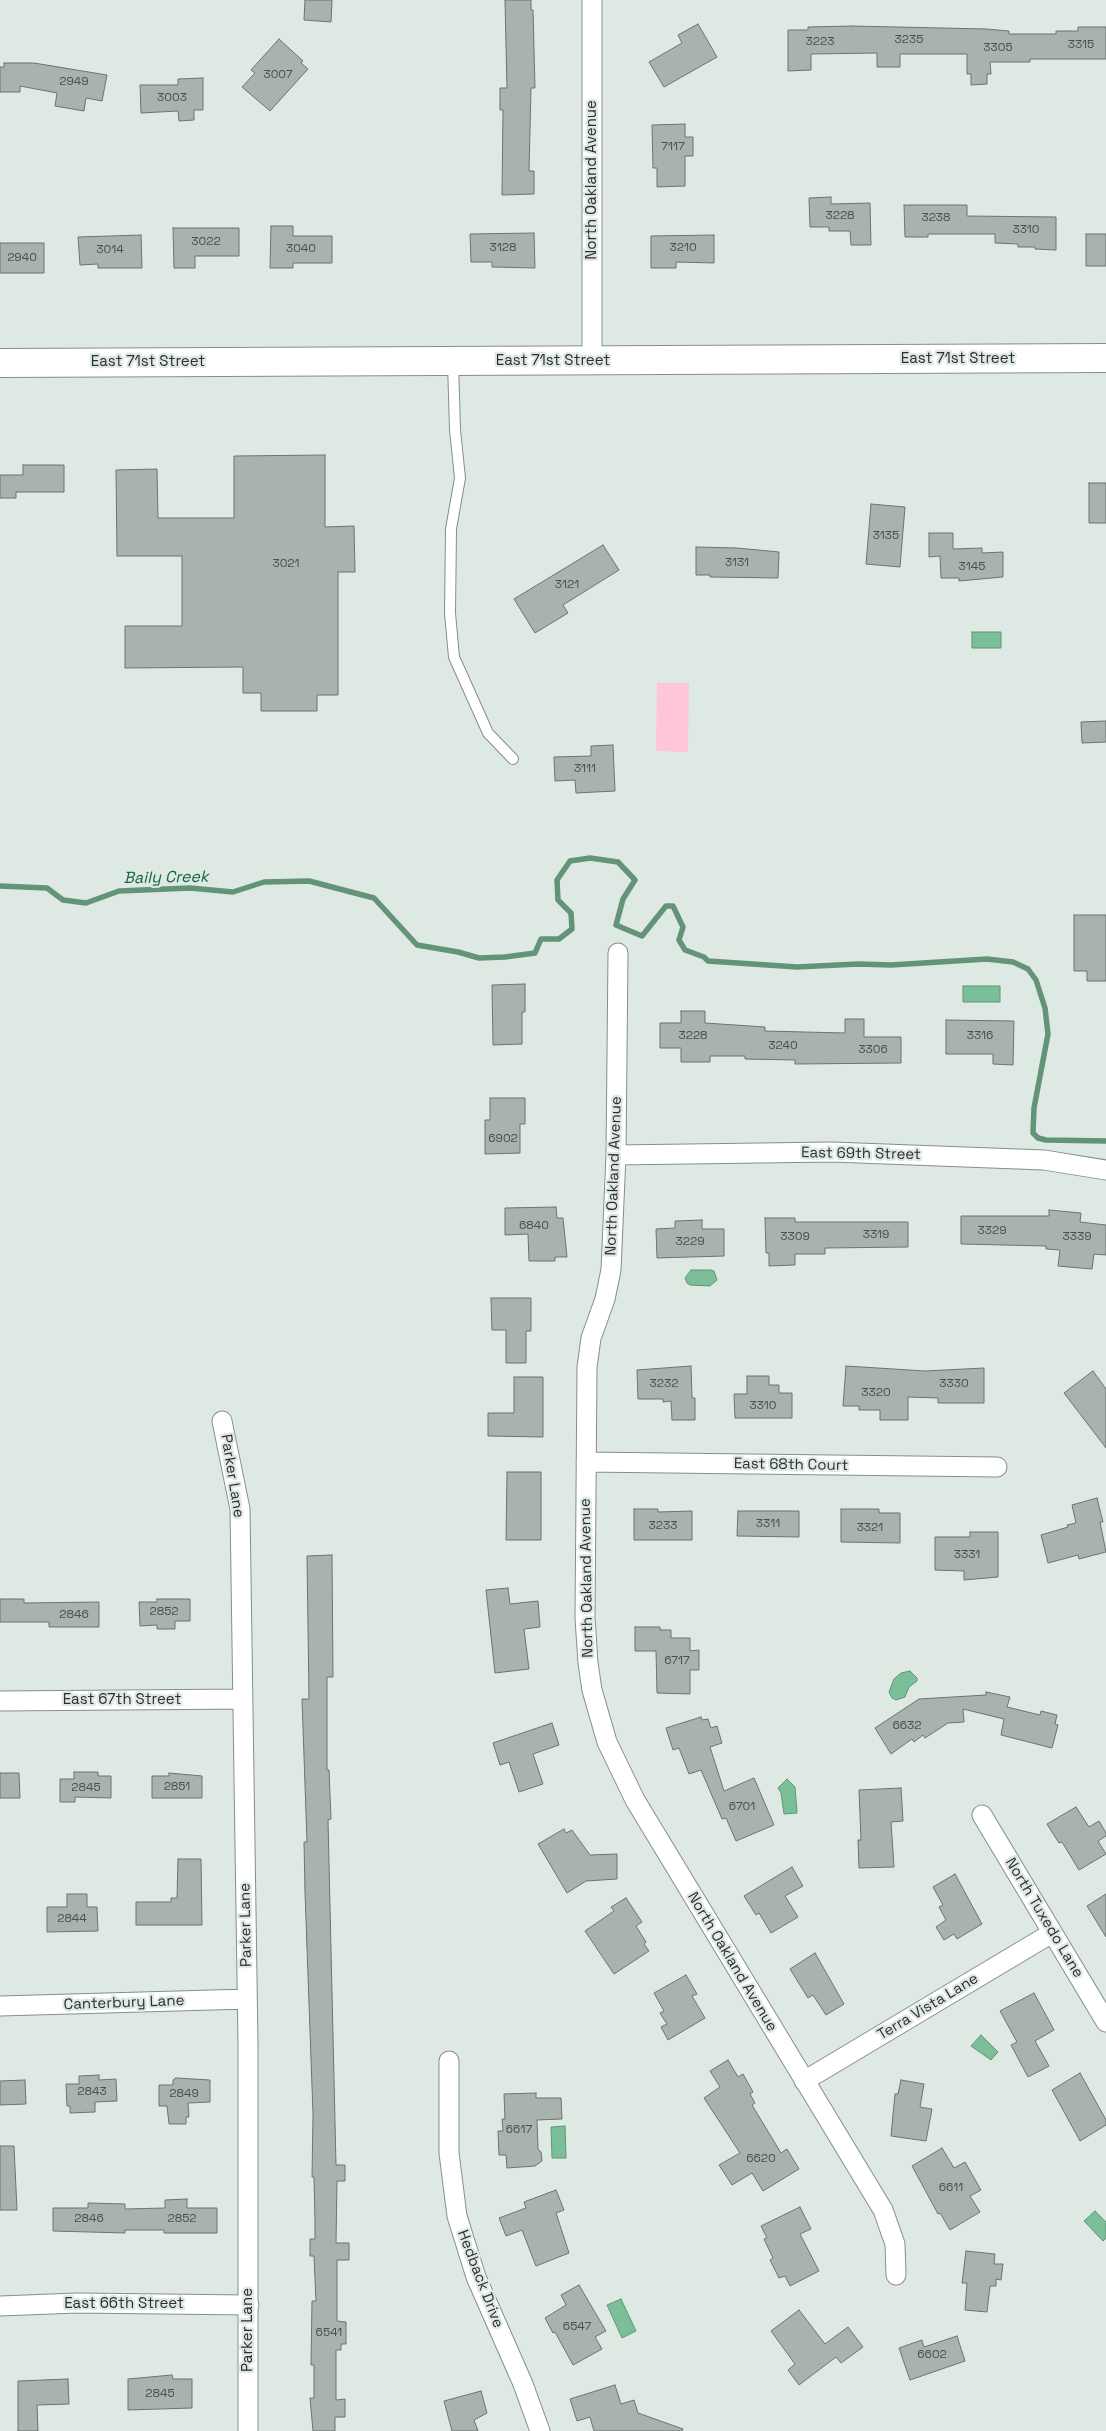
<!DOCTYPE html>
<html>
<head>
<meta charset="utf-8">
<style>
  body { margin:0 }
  canvas { display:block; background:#dfe9e3 }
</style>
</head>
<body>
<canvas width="1106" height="2431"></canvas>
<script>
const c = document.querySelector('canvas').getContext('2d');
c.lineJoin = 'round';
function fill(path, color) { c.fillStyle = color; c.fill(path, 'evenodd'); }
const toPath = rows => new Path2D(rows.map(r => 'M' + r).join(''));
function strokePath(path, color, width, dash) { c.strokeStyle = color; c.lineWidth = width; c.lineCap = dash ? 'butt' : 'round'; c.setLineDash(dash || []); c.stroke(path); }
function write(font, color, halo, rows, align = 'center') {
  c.font = font + ' "Space Grotesk",sans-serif'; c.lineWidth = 4.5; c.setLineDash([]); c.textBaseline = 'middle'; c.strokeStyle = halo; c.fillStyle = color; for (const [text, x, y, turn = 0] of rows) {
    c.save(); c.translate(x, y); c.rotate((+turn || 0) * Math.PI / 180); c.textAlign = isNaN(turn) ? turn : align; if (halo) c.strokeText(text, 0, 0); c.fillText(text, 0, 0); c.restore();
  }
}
const green = toPath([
  [657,683,689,683,688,752,656,751]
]);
const water = toPath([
  [972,632,1001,632,1001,648,972,648,972,632],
  [963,986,1000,986,1000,1002,963,1002,963,986],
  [691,1270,711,1270,714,1271,717,1280,710,1286,690,1285,687,1283,685,1278,691,1270],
  [910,1671,917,1678,917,1681,909,1687,905,1697,896,1700,892,1698,889,1692,894,1679,901,1673,910,1671],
  [787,1779,795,1787,797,1813,784,1814,781,1793,778,1788,787,1779],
  [981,2035,998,2052,991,2060,971,2046,981,2035],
  [565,2126,566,2158,552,2158,551,2127,565,2126],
  [1095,2211,1106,2222,1106,2238,1103,2241,1084,2221,1095,2211],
  [621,2299,636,2331,622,2338,607,2305,621,2299]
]);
const stream = toPath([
  [0,886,47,888,63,900,86,903,119,891,190,888,233,892,264,882,309,881,374,898,417,945,458,952,479,958,505,957,535,953,541,939,559,939,572,929,571,913,558,900,557,880,570,861,590,858,618,862,635,880,623,899,616,925,642,936,666,906,673,906,683,927,679,940,685,950,704,957,708,961,797,967,858,964,891,965,987,959,1013,962,1028,969,1036,980,1045,1008,1048,1034,1034,1108,1033,1133,1038,1138,1046,1140,1106,1141]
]);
const building = toPath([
  [305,0,332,0,331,22,304,20,305,0],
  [505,0,531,0,531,10,533,10,535,88,531,88,529,171,534,171,534,194,502,195,503,110,500,110,500,88,507,88,505,0],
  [698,24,717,57,664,87,649,62,682,43,678,35,698,24],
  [851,26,986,29,1009,31,1009,34,1056,34,1056,31,1078,31,1078,27,1106,27,1106,59,1030,59,1030,62,990,62,991,74,987,74,987,84,971,85,971,74,967,74,967,54,900,54,900,67,877,67,877,53,811,54,811,70,788,71,788,30,808,30,808,27,851,26],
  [279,39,303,61,301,63,308,69,270,111,242,87,255,73,251,70,279,39],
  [4,63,34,63,107,75,102,101,86,98,84,111,55,106,57,93,20,86,20,92,0,92,0,67,4,67,4,63],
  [203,78,203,110,194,110,194,120,179,121,178,111,141,113,140,85,178,85,178,79,203,78],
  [685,124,685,137,693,137,693,156,685,156,685,186,657,187,657,168,653,168,652,125,685,124],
  [831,197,831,204,870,203,871,245,851,245,850,231,829,231,829,227,810,227,809,198,831,197],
  [904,205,967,205,967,216,1056,217,1056,250,1035,249,1035,247,1018,247,1018,244,995,243,995,234,928,234,928,237,905,237,904,205],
  [271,226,293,226,293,236,332,236,332,263,293,263,293,268,270,268,271,226],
  [173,228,239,228,239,256,195,256,195,268,174,268,173,228],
  [534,233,535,268,492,267,492,262,471,262,470,234,534,233],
  [1086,234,1106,234,1106,266,1086,266,1086,234],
  [141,235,142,268,98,268,98,264,80,265,78,237,141,235],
  [714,235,714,263,676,262,676,268,651,268,651,236,714,235],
  [0,243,44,243,44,273,0,273,0,243],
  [325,455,325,527,354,526,355,572,338,572,338,695,317,695,317,711,261,711,261,693,243,693,243,667,125,668,125,626,182,626,182,556,117,556,116,470,157,469,158,518,234,518,234,456,325,455],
  [23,465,64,465,64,492,16,492,16,498,0,498,0,475,23,475,23,465],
  [1089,483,1106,483,1106,523,1089,523,1089,483],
  [871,504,905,507,900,567,866,564,871,504],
  [929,533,953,533,953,549,982,548,982,553,1003,552,1003,577,959,581,959,578,941,578,940,556,929,557,929,533],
  [603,545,619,570,563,605,568,613,535,633,514,599,603,545],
  [696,547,737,548,779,552,778,578,710,577,710,575,696,575,696,547],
  [1106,721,1106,742,1082,743,1081,722,1106,721],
  [613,745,615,791,576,793,575,780,555,781,554,757,591,756,591,746,613,745],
  [1074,915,1106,915,1106,981,1087,981,1087,971,1074,971,1074,915],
  [525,984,525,1012,522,1012,522,1044,493,1045,492,985,525,984],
  [681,1011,705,1011,705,1023,765,1027,765,1031,845,1033,845,1019,864,1019,864,1037,901,1037,901,1063,795,1064,795,1060,745,1059,745,1056,710,1056,710,1062,681,1062,681,1048,660,1048,660,1023,681,1023,681,1011],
  [946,1020,1014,1021,1013,1065,993,1064,993,1054,946,1054,946,1020],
  [490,1098,525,1098,525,1124,520,1124,520,1153,485,1154,485,1120,490,1120,490,1098],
  [556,1207,557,1218,563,1218,567,1257,555,1257,555,1261,529,1261,528,1234,505,1235,505,1208,556,1207],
  [1049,1210,1081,1213,1080,1222,1106,1225,1106,1255,1094,1254,1092,1269,1058,1266,1060,1250,1046,1249,1046,1246,961,1244,961,1216,1049,1216,1049,1210],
  [765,1218,795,1218,795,1222,908,1222,908,1247,825,1248,825,1254,795,1254,795,1265,769,1266,769,1253,766,1253,765,1218],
  [702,1220,702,1229,724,1229,724,1256,657,1258,656,1229,675,1228,675,1221,702,1220],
  [491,1298,531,1298,531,1331,526,1331,526,1363,506,1363,506,1330,492,1330,491,1298],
  [691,1366,692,1398,695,1398,695,1420,672,1420,671,1401,663,1402,663,1399,638,1399,637,1370,691,1366],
  [846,1366,925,1371,984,1368,984,1403,938,1403,938,1398,908,1397,908,1420,880,1420,880,1410,859,1410,859,1406,843,1406,846,1366],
  [1093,1371,1106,1389,1106,1448,1064,1393,1093,1371],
  [747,1376,769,1376,769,1385,779,1385,779,1393,792,1393,792,1418,735,1418,734,1394,747,1394,747,1376],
  [514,1377,543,1377,543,1437,488,1436,488,1413,514,1413,514,1377],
  [507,1472,541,1472,541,1540,506,1540,507,1472],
  [1097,1498,1103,1522,1100,1522,1106,1552,1079,1559,1078,1555,1048,1563,1041,1535,1068,1527,1067,1525,1076,1523,1072,1505,1097,1498],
  [634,1509,658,1509,658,1512,692,1511,692,1540,634,1540,634,1509],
  [841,1509,879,1509,879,1513,900,1513,900,1543,841,1542,841,1509],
  [738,1511,799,1511,799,1537,737,1536,738,1511],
  [970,1532,998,1532,998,1577,964,1580,964,1571,935,1570,935,1537,970,1537,970,1532],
  [332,1555,333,1677,327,1677,327,1770,329,1770,331,1819,328,1820,336,2165,345,2165,345,2181,337,2181,336,2243,349,2243,349,2260,337,2260,337,2321,346,2322,346,2344,341,2344,341,2350,336,2350,336,2400,345,2399,345,2417,335,2417,335,2431,313,2431,310,2398,314,2398,314,2365,311,2365,312,2301,316,2301,314,2256,310,2256,310,2239,315,2239,315,2222,314,2177,312,2177,313,2114,305,1892,304,1842,307,1842,302,1699,309,1699,307,1556,332,1555],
  [508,1588,510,1604,538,1601,540,1627,524,1629,529,1669,495,1673,486,1590,508,1588],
  [0,1599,24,1599,24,1603,99,1602,99,1627,49,1627,49,1622,0,1622,0,1599],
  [157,1599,190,1599,190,1621,175,1621,175,1629,157,1629,157,1625,140,1626,139,1602,157,1602,157,1599],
  [635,1627,660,1627,660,1630,671,1630,671,1638,690,1638,690,1651,699,1650,699,1670,690,1670,690,1694,657,1693,656,1651,635,1651,635,1627],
  [986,1692,1010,1697,1007,1707,1040,1715,1041,1711,1057,1715,1055,1724,1058,1725,1052,1748,1001,1735,1004,1719,963,1709,964,1722,948,1723,925,1738,923,1735,914,1742,912,1739,891,1754,875,1728,919,1699,986,1695,986,1692],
  [701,1717,702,1720,708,1719,711,1728,717,1726,722,1743,710,1747,724,1791,754,1778,774,1825,736,1841,726,1818,722,1819,701,1770,689,1774,679,1748,673,1750,666,1728,701,1717],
  [552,1723,559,1745,533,1754,543,1784,519,1792,509,1762,500,1765,493,1743,552,1723],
  [74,1772,98,1772,98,1776,111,1776,111,1798,75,1797,75,1802,60,1802,60,1779,74,1779,74,1772],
  [0,1773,19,1773,20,1798,0,1798,0,1773],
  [169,1773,202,1776,202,1798,152,1798,152,1776,169,1776,169,1773],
  [901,1788,903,1821,891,1822,894,1867,859,1868,858,1840,861,1840,859,1790,901,1788],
  [1076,1807,1089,1827,1099,1821,1106,1833,1106,1836,1098,1841,1106,1854,1079,1870,1062,1842,1059,1843,1047,1824,1076,1807],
  [564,1829,566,1833,572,1830,590,1855,617,1854,617,1879,586,1881,567,1893,538,1844,564,1829],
  [178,1859,201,1859,202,1925,136,1925,136,1902,171,1902,171,1898,177,1898,178,1859],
  [792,1867,803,1886,785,1896,798,1917,771,1933,759,1913,756,1915,744,1896,792,1867],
  [955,1874,982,1924,957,1939,954,1934,944,1940,936,1927,946,1920,939,1907,943,1905,933,1887,955,1874],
  [67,1894,87,1894,87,1907,97,1907,98,1931,47,1932,47,1907,67,1907,67,1894],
  [1106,1894,1106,1937,1087,1906,1106,1894],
  [626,1898,642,1922,636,1926,646,1942,644,1944,649,1951,614,1974,585,1931,614,1911,611,1907,626,1898],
  [815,1953,844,2004,826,2015,813,1995,808,1998,790,1969,815,1953],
  [686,1975,697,1994,692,1996,705,2018,668,2040,661,2027,667,2024,660,2013,664,2011,654,1993,686,1975],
  [1034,1993,1054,2030,1035,2041,1049,2066,1028,2077,1011,2045,1017,2042,1000,2011,1034,1993],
  [728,2060,738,2077,743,2074,753,2092,750,2094,755,2103,752,2105,781,2153,787,2149,799,2169,763,2191,752,2173,732,2185,719,2165,740,2153,704,2098,720,2087,710,2071,728,2060],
  [1080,2073,1106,2120,1106,2125,1080,2141,1052,2090,1080,2073],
  [99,2075,99,2080,116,2079,117,2101,95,2102,95,2112,70,2113,70,2106,67,2106,66,2084,79,2084,79,2076,99,2075],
  [176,2078,210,2080,210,2102,188,2103,189,2117,186,2117,186,2124,169,2124,167,2106,159,2106,159,2085,173,2085,173,2080,176,2078],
  [25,2080,26,2104,0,2105,0,2081,25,2080],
  [901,2080,924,2084,920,2107,932,2109,926,2141,891,2136,895,2094,898,2094,901,2080],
  [536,2093,536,2098,561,2098,562,2119,537,2120,538,2149,541,2152,542,2161,535,2166,507,2168,506,2155,499,2155,498,2131,503,2131,502,2119,505,2119,504,2094,536,2093],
  [0,2146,14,2146,17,2210,0,2210,0,2146],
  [942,2148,954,2168,965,2162,981,2190,970,2196,980,2212,950,2230,940,2213,938,2214,912,2166,942,2148],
  [556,2190,564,2210,556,2213,569,2253,536,2266,522,2230,506,2236,499,2218,526,2208,524,2202,556,2190],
  [187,2199,187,2208,217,2208,217,2233,164,2233,164,2230,125,2230,125,2233,53,2231,53,2208,88,2208,88,2203,125,2204,125,2209,165,2208,165,2200,187,2199],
  [800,2207,811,2229,800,2234,819,2271,790,2286,785,2276,779,2278,770,2260,773,2258,764,2239,767,2238,761,2226,800,2207],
  [966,2251,995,2254,994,2264,1003,2264,1001,2280,996,2279,996,2286,990,2286,987,2312,965,2310,967,2283,962,2283,966,2251],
  [579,2285,606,2331,595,2337,602,2349,573,2365,555,2332,553,2333,545,2318,566,2305,561,2295,579,2285],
  [799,2310,825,2344,848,2327,863,2347,841,2363,836,2357,799,2385,788,2370,795,2364,771,2331,799,2310],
  [957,2336,965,2361,910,2380,899,2348,922,2340,924,2347,957,2336],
  [172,2375,173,2379,192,2379,192,2408,128,2410,128,2379,172,2375],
  [68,2379,69,2404,37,2405,38,2431,18,2431,18,2381,68,2379],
  [615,2385,621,2404,634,2400,638,2413,683,2429,682,2431,594,2431,590,2417,577,2421,570,2399,615,2385],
  [481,2391,487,2413,474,2420,478,2431,452,2431,444,2401,481,2391]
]);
const lane = toPath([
  [453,362,455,430,460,478,451,529,450,613,454,657,488,733,513,759]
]);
const street = toPath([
  [592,0,592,361],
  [618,953,616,1155,611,1270,605,1299,591,1338,587,1367,585,1618,588,1663,592,1690,607,1742,635,1800,883,2210,895,2244,896,2275],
  [616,1155,832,1152,1044,1160,1106,1170],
  [222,1421,240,1509,248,2045,248,2431],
  [586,1462,997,1467],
  [0,1701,243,1699],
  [982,1815,1106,2022],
  [0,2006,247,1999],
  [449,2061,449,2153,457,2216,476,2277,523,2384,540,2431],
  [804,2081,1052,1933],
  [0,2306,77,2303,249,2305]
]);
const secondary = toPath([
  [0,363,1106,358]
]);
const numberNames = [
  ["3235",909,40],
  ["3223",820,42],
  ["3315",1081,45],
  ["3305",998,48],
  ["3007",278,75],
  ["2949",74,82],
  ["3003",172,98],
  ["7117",673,147],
  ["3228",840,216],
  ["3238",936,218],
  ["3310",1026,230],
  ["3022",206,242],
  ["3128",503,248],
  ["3210",683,248],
  ["3040",301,249],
  ["3014",110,250],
  ["2940",22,258],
  ["3135",886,536],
  ["3131",737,563],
  ["3021",286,564],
  ["3145",972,567],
  ["3121",567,585],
  ["3111",585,769],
  ["3228",693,1036],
  ["3316",980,1036],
  ["3240",783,1046],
  ["3306",873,1050],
  ["6902",503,1139],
  ["6840",534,1226],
  ["3329",992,1231],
  ["3319",876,1235],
  ["3309",795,1237],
  ["3339",1077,1237],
  ["3229",690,1242],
  ["3232",664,1384],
  ["3330",954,1384],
  ["3320",876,1393],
  ["3310",763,1406],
  ["3311",768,1524],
  ["3233",663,1526],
  ["3321",870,1528],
  ["3331",967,1555],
  ["2852",164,1612],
  ["2846",74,1615],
  ["6717",677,1661],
  ["6632",907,1726],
  ["2851",177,1787],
  ["2845",86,1788],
  ["6701",742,1807],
  ["2844",72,1919],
  ["2843",92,2092],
  ["2849",184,2094],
  ["6617",519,2130],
  ["6620",761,2159],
  ["6611",951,2188],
  ["2846",89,2219],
  ["2852",182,2219],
  ["6547",577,2327],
  ["6541",329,2333],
  ["6602",932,2355],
  ["2845",160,2394]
];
const streetNames = [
  ["North Oakland Avenue",592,180,-90],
  ["East 71st Street",958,359],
  ["East 71st Street",553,361],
  ["East 71st Street",148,362],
  ["East 69th Street",861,1154,1],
  ["North Oakland Avenue",614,1176,-88],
  ["East 68th Court",791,1465,1],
  ["Parker Lane",232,1476,81],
  ["North Oakland Avenue",587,1578,-91],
  ["East 67th Street",122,1700],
  ["North Tuxedo Lane",1044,1918,59],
  ["Parker Lane",246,1925,-91],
  ["North Oakland Avenue",732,1962,59],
  ["Canterbury Lane",124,2003,-2],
  ["Terra Vista Lane",928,2007,-31],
  ["Hedback Drive",480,2279,69],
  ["East 66th Street",124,2304],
  ["Parker Lane",248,2330,-90]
];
const waterNames = [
  ["Baily Creek",166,878,-1]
];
fill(green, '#fec6d8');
fill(water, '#7abf97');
strokePath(water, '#639477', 1);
strokePath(stream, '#639477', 5.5);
fill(building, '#a9b3ad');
strokePath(building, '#6b746f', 1);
strokePath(lane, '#858f89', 12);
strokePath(street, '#858f89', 21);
strokePath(secondary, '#858f89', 30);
strokePath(lane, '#fff', 10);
strokePath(street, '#fff', 19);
strokePath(secondary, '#fff', 28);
write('12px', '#4b504d', null, numberNames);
write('15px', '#2c2f2d', '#dfe9e3', streetNames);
write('italic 16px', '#156641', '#dfe9e3', waterNames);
</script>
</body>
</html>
